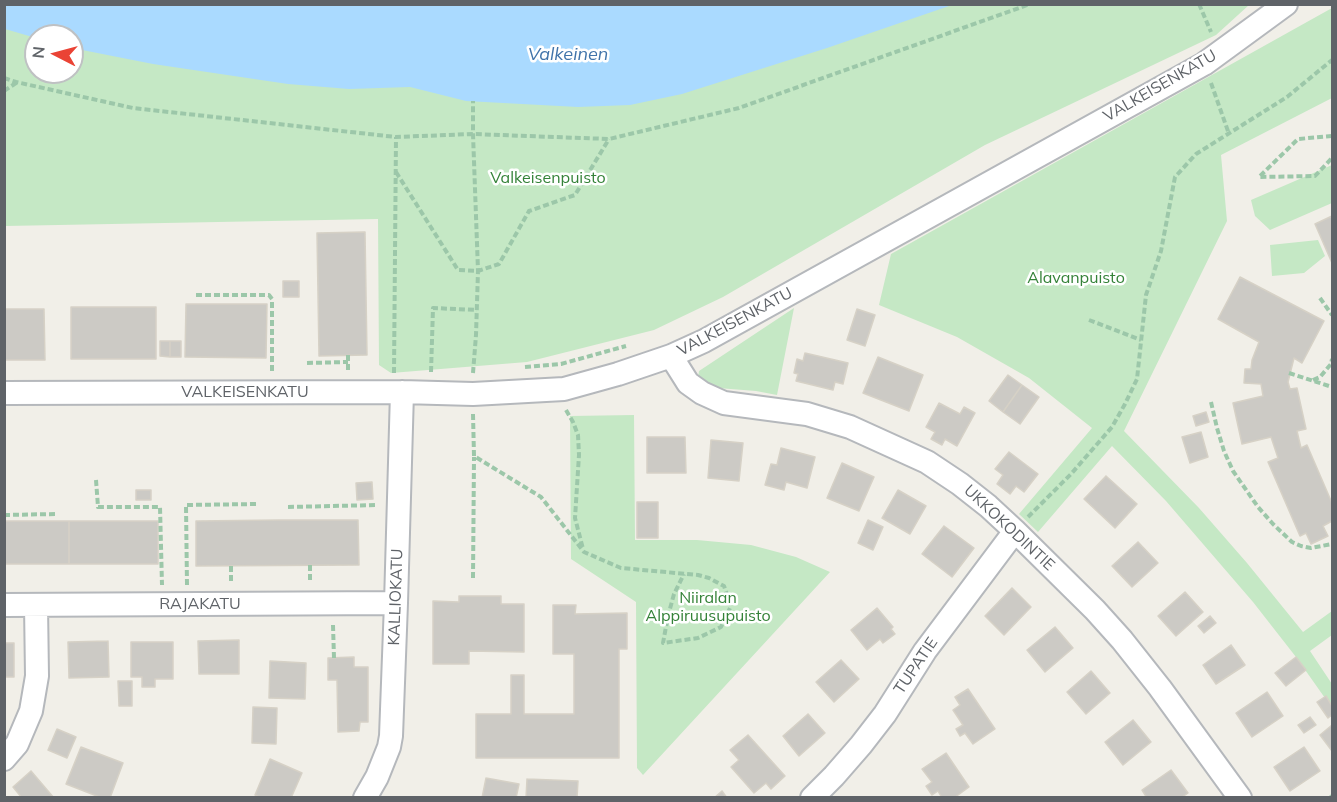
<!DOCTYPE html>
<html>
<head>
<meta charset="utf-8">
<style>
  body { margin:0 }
  #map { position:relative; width:1337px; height:802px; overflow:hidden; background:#f1efe8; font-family:Mulish,sans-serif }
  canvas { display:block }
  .frame { position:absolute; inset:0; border:6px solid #5f6368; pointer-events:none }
  .north { position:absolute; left:24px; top:24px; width:60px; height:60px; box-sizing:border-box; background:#fff; border:2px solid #bfc1c3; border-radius:50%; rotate:276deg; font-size:16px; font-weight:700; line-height:24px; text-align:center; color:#5f6368 }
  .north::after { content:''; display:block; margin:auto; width:21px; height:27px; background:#ea4335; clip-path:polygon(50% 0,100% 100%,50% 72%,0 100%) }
</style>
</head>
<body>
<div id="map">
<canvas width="1337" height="802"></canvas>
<div class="frame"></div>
<div class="north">N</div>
</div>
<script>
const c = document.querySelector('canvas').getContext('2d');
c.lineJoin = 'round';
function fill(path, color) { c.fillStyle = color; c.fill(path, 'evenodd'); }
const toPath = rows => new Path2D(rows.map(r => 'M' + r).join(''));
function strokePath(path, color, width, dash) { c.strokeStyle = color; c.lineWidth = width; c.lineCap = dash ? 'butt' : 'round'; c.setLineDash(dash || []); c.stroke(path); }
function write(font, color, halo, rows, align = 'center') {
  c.font = font + ' Mulish,sans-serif'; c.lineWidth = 5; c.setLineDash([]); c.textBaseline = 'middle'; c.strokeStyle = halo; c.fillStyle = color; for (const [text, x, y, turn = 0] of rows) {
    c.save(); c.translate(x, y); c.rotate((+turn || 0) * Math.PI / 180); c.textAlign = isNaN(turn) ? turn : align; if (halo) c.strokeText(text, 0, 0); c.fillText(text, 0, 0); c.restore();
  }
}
const green = toPath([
  [4,5,1249,5,1216,35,985,145,723,297,654,330,527,362,391,373,379,365,378,219,5,226],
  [36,36,72,36,72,72,36,72],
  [1332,8,1332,98,1221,155,1227,221,1124,431,1199,508,1247,563,1303,632,1332,611,1332,635,1310,651,1332,684,1332,708,1296,657,1253,602,1166,501,1112,446,1038,532,1019,514,1092,428,1029,378,957,337,879,305,891,254],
  [1332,165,1332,203,1270,230,1255,216,1251,200],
  [1318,240,1325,256,1304,273,1272,276,1270,245],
  [794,308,777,395,756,391,705,387,698,378,699,371],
  [634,415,635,540,697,540,751,545,796,557,830,572,643,775,637,768,636,602,571,559,570,416]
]);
const water = toPath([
  [4,5,5,4,952,5,827,48,682,94,630,105,578,107,466,101,410,87,349,89,288,84,153,64,72,48,72,36,36,36,36,38,5,29]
]);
const building = toPath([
  [1332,216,1332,263,1315,224,1332,216],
  [365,232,367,355,319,356,317,233,365,232],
  [1240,277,1324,321,1302,363,1294,358,1288,382,1290,389,1297,388,1306,429,1297,431,1301,448,1307,445,1332,503,1332,521,1323,526,1328,536,1311,544,1306,533,1300,536,1268,462,1278,458,1271,437,1242,444,1233,403,1263,396,1261,384,1244,383,1245,369,1251,369,1252,360,1259,342,1218,319,1240,277],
  [283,281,299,281,299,297,283,297,283,281],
  [186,304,267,304,266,358,185,357,186,304],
  [71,307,156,307,156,359,71,359,71,307],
  [4,309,44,309,45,360,4,360,4,309],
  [857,309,875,315,865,346,847,340,857,309],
  [160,341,170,341,170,357,160,356,160,341],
  [170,341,181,341,181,357,170,357,170,341],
  [805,353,848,363,843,384,835,382,833,390,796,381,798,374,794,373,797,359,803,361,805,353],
  [878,357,923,375,909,411,863,393,878,357],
  [1008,375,1022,385,1003,412,989,401,1008,375],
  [1022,385,1039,397,1020,424,1003,412,1022,385],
  [939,403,960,414,964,407,975,413,957,446,945,439,942,445,931,439,935,432,926,427,939,403],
  [1206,412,1209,422,1196,426,1193,416,1206,412],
  [1201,432,1208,457,1190,463,1182,437,1201,432],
  [647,437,685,437,686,473,647,473,647,437],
  [711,440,743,443,739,481,708,478,711,440],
  [781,448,815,457,807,488,786,482,784,490,765,485,771,464,777,465,781,448],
  [1009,452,1038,474,1024,492,1016,486,1010,494,997,484,1003,475,995,469,1009,452],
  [842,463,874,477,859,511,827,498,842,463],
  [1106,476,1137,504,1115,528,1084,499,1106,476],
  [372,482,373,499,357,500,356,483,372,482],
  [136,490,151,490,151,500,136,500,136,490],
  [898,490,926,506,910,534,882,518,898,490],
  [637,502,658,502,658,538,637,538,637,502],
  [279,520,358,520,359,565,196,566,196,521,279,520],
  [868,520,883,527,873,550,858,543,868,520],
  [4,521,69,521,69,564,4,564,4,521],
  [69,521,158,521,158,564,69,564,69,521],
  [944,526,974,548,952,577,922,554,944,526],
  [1138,542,1158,563,1132,587,1112,566,1138,542],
  [1012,588,1031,607,1004,635,985,616,1012,588],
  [1185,592,1203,612,1176,636,1158,616,1185,592],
  [459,596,501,596,501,604,524,604,524,652,469,651,469,664,433,664,433,601,459,602,459,596],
  [553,605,576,605,575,614,627,613,627,649,619,649,619,758,476,758,476,714,511,714,511,675,524,675,524,714,574,714,574,654,553,654,553,605],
  [877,608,893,627,891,629,895,634,883,643,880,639,867,650,851,630,877,608],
  [1210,616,1216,623,1204,633,1198,626,1210,616],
  [1055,627,1073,648,1045,672,1027,650,1055,627],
  [239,640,239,674,199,674,198,641,239,640],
  [108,641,109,677,69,678,68,642,108,641],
  [131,642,173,642,173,679,155,679,155,687,142,687,142,677,131,677,131,642],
  [4,643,14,643,14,677,4,677,4,643],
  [1231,645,1245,665,1216,684,1203,665,1231,645],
  [354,657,354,667,368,667,368,722,360,722,359,731,338,732,337,680,328,680,328,658,354,657],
  [1296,657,1306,670,1286,686,1275,673,1296,657],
  [841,660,859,679,834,702,816,682,841,660],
  [270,661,306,663,305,699,269,698,270,661],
  [1091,671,1110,693,1086,714,1067,692,1091,671],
  [118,681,132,681,132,706,119,706,118,681],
  [968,689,995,729,973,744,965,733,960,736,956,729,963,725,953,710,960,705,955,697,968,689],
  [1267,692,1283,716,1252,737,1236,713,1267,692],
  [1326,696,1332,706,1332,715,1328,718,1317,702,1326,696],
  [253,707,277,708,276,744,252,743,253,707],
  [808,714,825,733,799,756,783,736,808,714],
  [1310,717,1316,725,1304,733,1298,725,1310,717],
  [1133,720,1151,742,1123,765,1105,742,1133,720],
  [1332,725,1332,751,1320,735,1332,725],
  [57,729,76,737,67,758,48,750,57,729],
  [748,735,785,776,771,789,766,783,754,793,731,767,739,760,730,750,748,735],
  [81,747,123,763,110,798,102,798,66,784,81,747],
  [1304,747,1320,771,1290,791,1274,767,1304,747],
  [946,753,969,787,954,798,942,798,938,791,932,795,926,786,932,782,922,769,946,753],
  [270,759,302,773,291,798,261,798,255,795,270,759],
  [1171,770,1188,793,1181,798,1147,798,1142,790,1171,770],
  [31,771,54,798,22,798,13,787,31,771],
  [486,778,519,784,516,798,482,798,486,778],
  [527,779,578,781,577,798,526,798,527,779],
  [722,791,727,798,714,798,722,791]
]);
const path = toPath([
  [1199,4,1211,32],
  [4,78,16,82,133,108,396,137,473,134,609,139,739,108,1030,4],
  [1211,83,1229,134],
  [4,91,16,83],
  [1332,136,1298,139,1259,177,1315,176,1332,158],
  [396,172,458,270,478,271,499,264,529,211,575,195,609,139],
  [196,295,269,295,272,299,272,372],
  [1320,298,1332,315],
  [1089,320,1141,340],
  [348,355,348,373],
  [307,363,348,362],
  [525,367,561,364,626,346],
  [431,372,433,308,477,310],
  [394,373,396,137],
  [473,373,476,335,478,271,473,134,473,101],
  [1289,373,1332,387],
  [1313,380,1320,377,1331,364,1332,359],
  [1211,402,1217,428,1224,451,1233,471,1258,507,1273,524,1292,542,1301,546,1311,548,1332,544],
  [566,410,573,422,578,435,579,455,575,518,583,549],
  [473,414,474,456,541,497,584,552,621,568,698,575,709,578,724,586,731,606,721,627,698,638,663,643,668,616,674,594,684,574],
  [96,480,98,507,160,507,162,585],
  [288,507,378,505],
  [4,515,56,514],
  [1028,517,1071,474,1112,427,1125,404,1137,379,1146,295,1161,251,1175,177,1196,154,1287,97,1332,60],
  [310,565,310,582],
  [231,566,231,582],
  [473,578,474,457],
  [187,585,186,505,257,504],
  [333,625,334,658],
  [1330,798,1332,796]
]);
const street = toPath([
  [671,356,688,383,702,393,724,403,807,414,850,427,927,462,960,484,988,506,1015,531,1095,610,1122,640,1160,688,1240,798],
  [4,393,402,392,473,394,564,389,618,374,671,356,704,341,1204,64,1286,4],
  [4,605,396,603],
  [4,759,17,744,31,711,37,676,36,605],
  [365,798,377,777,389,747,391,736,396,603,402,392],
  [812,798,834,776,861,745,885,714,925,651,1015,531]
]);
const streetNames = [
  ["VALKEISENKATU",1160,86,-30],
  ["VALKEISENKATU",735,322,-28],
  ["VALKEISENKATU",245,392],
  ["UKKOKODINTIE",1009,528,43],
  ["KALLIOKATU",396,597,-88],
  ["RAJAKATU",200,604],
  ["TUPATIE",916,666,-56]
];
const parkNames = [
  ["Valkeisenpuisto",548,178],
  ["Alavanpuisto",1076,278],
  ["Niiralan",708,598],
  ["Alppiruusupuisto",708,616]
];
const waterNames = [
  ["Valkeinen",568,55]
];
fill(green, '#c5e8c5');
fill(water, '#aadaff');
fill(building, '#cccac5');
strokePath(building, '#d6d1c6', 1.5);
strokePath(street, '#b5b8bc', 26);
strokePath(path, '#9cc7a9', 4, [6, 3]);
strokePath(street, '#fff', 22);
write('16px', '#5f6368', '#fff', streetNames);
write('16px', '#348238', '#fff', parkNames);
write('italic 18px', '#4174aa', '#fff', waterNames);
</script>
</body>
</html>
